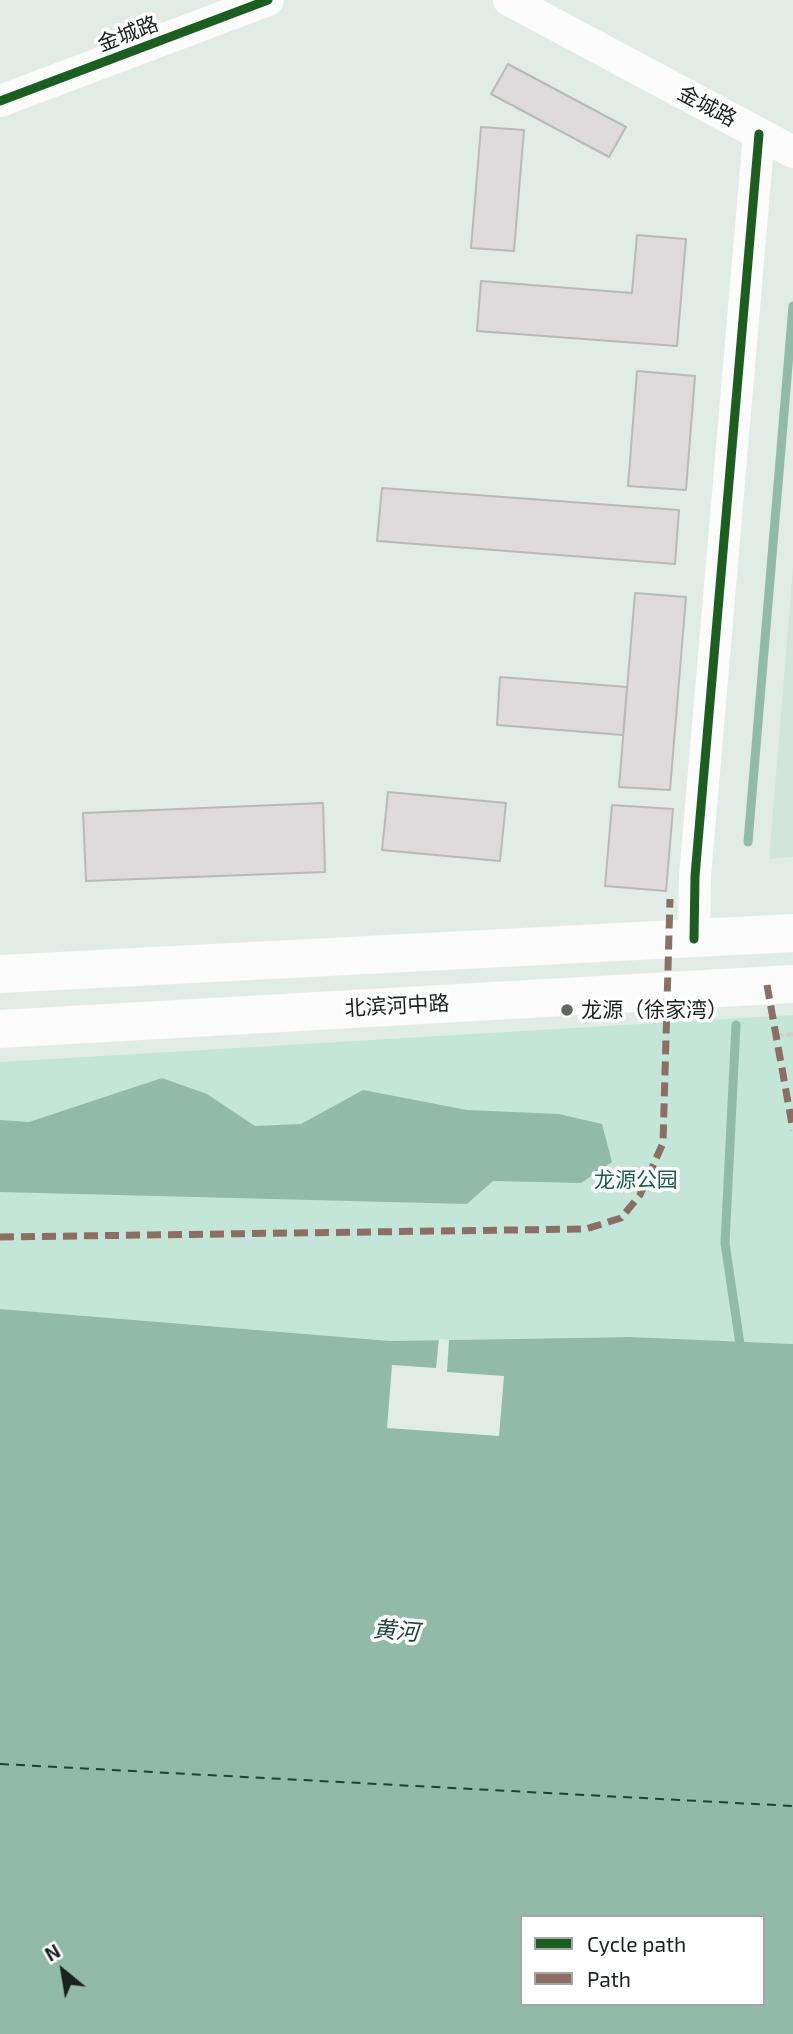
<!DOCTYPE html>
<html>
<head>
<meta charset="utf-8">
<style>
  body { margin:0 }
  #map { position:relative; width:793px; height:2034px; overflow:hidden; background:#e2ece7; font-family:"Exo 2",sans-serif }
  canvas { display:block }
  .legend { position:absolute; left:520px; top:1915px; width:245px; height:91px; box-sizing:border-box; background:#fff; border:2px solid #a3a6a5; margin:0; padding:9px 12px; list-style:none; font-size:21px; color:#1a211e }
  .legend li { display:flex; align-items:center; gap:14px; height:35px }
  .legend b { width:35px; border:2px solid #a3a6a5 }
  .north { position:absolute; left:28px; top:1936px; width:70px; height:70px; -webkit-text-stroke:5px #fff; paint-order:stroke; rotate:330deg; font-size:19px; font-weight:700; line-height:28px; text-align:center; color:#1a211e }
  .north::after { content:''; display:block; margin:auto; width:24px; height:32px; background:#1a211e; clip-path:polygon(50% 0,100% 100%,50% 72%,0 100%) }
</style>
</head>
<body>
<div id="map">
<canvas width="793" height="2034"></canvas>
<ul class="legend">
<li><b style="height:9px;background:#1b5e20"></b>Cycle path</li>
<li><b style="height:9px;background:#8d6e63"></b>Path</li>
</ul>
<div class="north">N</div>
</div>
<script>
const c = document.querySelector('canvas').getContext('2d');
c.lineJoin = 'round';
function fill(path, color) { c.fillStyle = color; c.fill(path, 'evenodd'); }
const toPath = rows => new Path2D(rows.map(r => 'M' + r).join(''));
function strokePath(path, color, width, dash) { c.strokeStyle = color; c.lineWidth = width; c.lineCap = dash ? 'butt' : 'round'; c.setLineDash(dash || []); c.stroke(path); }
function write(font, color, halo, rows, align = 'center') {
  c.font = font + ' "Exo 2","Noto Sans SC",sans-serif'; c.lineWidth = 7; c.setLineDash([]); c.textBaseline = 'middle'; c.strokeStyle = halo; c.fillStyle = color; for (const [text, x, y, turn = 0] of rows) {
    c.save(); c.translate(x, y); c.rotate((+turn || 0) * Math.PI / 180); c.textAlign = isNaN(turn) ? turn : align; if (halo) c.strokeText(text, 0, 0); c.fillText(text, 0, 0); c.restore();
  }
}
const built = toPath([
  [793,568,793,857,769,859]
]);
const green = toPath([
  [793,1015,793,1344,631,1337,391,1341,0,1309,0,1062]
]);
const water = toPath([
  [162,1078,207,1094,255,1126,301,1124,363,1090,467,1110,559,1114,602,1124,612,1162,581,1183,493,1181,467,1204,0,1192,0,1120,29,1122],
  [0,1309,391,1341,631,1337,793,1344,793,2034,0,2034],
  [522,1917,763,1917,763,2004,522,2004]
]);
const pier = toPath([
  [439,1339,449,1340,447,1372,504,1376,499,1436,387,1428,392,1365,436,1368]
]);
const stream = toPath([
  [748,842,793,306],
  [736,1025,725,1243,741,1351]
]);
const ferry = toPath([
  [0,1764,793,1806]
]);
const building = toPath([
  [508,64,626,127,609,157,491,94,508,64],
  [481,127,524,130,514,251,471,248,481,127],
  [637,235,686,239,677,346,477,331,481,281,632,293,637,235],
  [637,371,695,376,686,490,628,486,637,371],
  [382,488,679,510,675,564,377,541,382,488],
  [635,593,686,597,670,790,619,787,635,593],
  [500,677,627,687,623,735,497,725,500,677],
  [388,792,506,803,500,861,382,850,388,792],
  [323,803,325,872,86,881,83,813,323,803],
  [612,805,673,809,666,891,605,886,612,805]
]);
const path = toPath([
  [776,1036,793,1034]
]);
const minor = toPath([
  [509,0,793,152],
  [0,101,268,0],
  [694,939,695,876,759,134]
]);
const primary = toPath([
  [0,974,793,933],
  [0,1029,793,984]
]);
const quiet = toPath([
  [767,985,793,1130],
  [0,1237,586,1229,621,1218,640,1195,663,1143,670,899]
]);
const cycleway = toPath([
  [0,101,268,0],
  [694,939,695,876,759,134]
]);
const markers = [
  [567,1010,7,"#606864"]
];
const streetNames = [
  ["金城路",128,34,-21],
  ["金城路",707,106,28],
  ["北滨河中路",397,1006,-3]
];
const poiNames = [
  ["龙源（徐家湾）",581,1010]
];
const parkNames = [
  ["龙源公园",636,1180]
];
const waterNames = [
  ["黄河",396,1631,5]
];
fill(built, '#d2e5dc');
fill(green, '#c4e6d8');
fill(water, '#92baa9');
fill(pier, '#e2ece7');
strokePath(stream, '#92baa9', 9);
strokePath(ferry, '#194636', 2, [9, 7]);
fill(building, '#dfdadb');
strokePath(building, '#b8b9b8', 2);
strokePath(path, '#ced0cf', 4.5, [7, 3.5]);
strokePath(minor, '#fbfcfb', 32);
strokePath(primary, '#fbfcfb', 38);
strokePath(quiet, '#8d6e63', 7, [14, 7]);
strokePath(cycleway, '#1b5e20', 9);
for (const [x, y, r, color] of markers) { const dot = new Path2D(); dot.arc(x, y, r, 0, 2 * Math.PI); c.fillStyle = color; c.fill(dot); strokePath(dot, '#fff', 2.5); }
write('21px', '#1a211e', '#fff', streetNames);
write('21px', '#1a211e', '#fff', poiNames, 'left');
write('21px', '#1c5f49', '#fff', parkNames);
write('italic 23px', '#194636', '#fff', waterNames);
</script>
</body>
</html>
